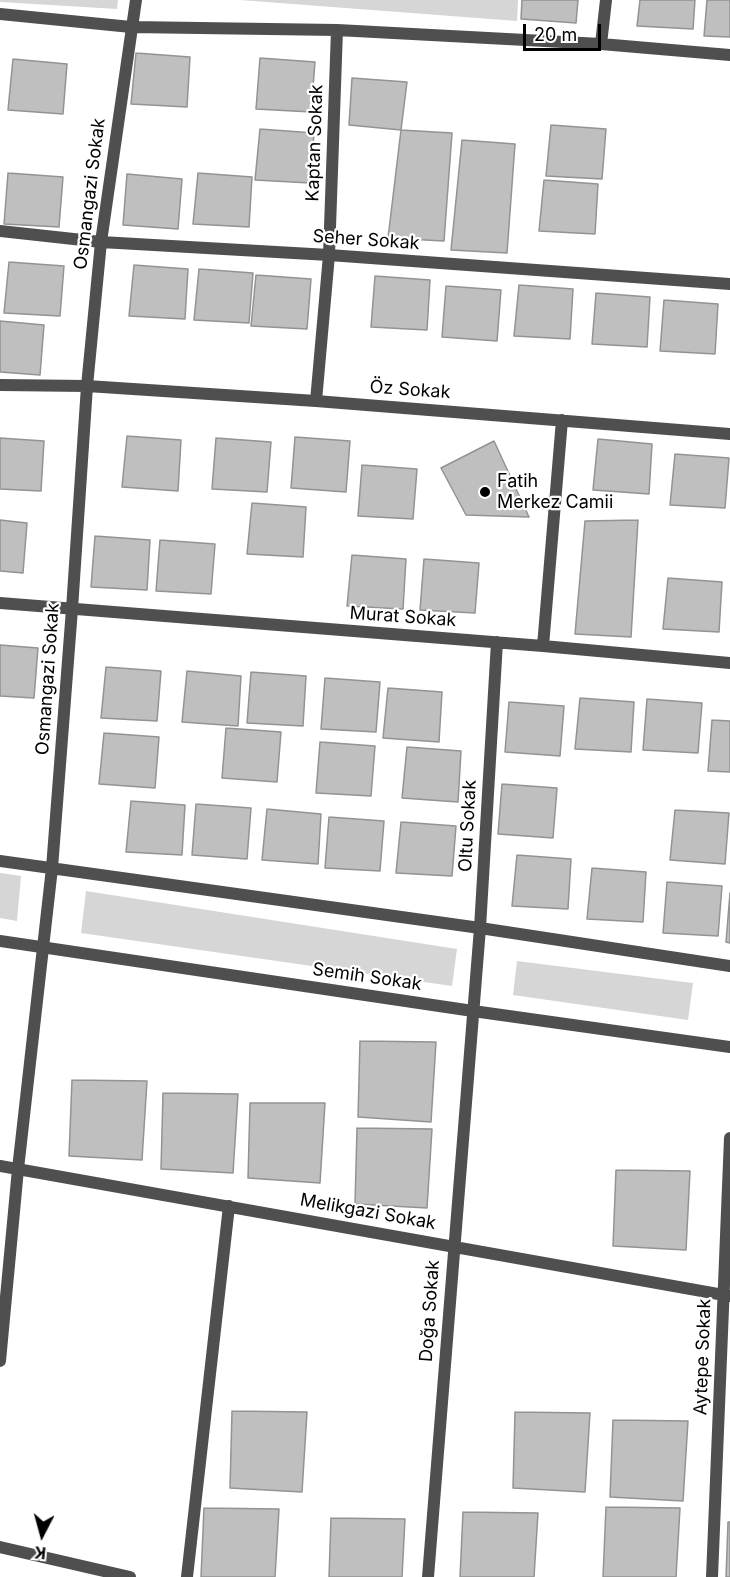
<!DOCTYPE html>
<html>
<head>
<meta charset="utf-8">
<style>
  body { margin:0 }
  #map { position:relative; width:730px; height:1577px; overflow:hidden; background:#fff; font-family:Inter,sans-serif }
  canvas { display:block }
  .north { position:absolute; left:12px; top:1505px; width:60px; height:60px; -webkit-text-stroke:4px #fff; paint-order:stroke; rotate:186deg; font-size:16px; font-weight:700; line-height:24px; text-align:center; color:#000 }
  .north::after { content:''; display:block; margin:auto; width:21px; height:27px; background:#000; clip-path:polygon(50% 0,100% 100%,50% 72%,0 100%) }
  .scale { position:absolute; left:523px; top:24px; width:78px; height:27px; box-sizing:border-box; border:3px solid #000; border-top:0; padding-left:8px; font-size:18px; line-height:21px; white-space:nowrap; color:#000; -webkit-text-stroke:4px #fff; paint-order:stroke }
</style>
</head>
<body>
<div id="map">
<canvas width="730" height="1577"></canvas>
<div class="north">K</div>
<div class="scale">20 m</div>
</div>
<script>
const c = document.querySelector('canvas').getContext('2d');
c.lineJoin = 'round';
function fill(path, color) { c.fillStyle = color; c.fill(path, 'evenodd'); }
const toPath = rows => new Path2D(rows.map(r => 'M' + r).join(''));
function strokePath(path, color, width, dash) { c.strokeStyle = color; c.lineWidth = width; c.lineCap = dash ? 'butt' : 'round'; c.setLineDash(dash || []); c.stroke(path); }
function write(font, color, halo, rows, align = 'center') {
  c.font = font + ' Inter,sans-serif'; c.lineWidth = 4.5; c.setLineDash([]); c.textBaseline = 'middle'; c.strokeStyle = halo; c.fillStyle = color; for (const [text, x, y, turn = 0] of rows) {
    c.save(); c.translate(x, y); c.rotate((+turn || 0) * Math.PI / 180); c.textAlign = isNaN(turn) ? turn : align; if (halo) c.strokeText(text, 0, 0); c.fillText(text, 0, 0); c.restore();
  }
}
const green = toPath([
  [0,0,118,0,117,9,0,2],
  [240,0,518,0,517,21],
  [0,873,21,876,17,921,0,918],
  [86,891,457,949,452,986,81,933],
  [517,961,693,983,688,1020,513,995]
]);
const building = toPath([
  [522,0,578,0,576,23,521,19,522,0],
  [640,0,695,0,693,29,637,26,640,0],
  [707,0,730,0,730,37,704,36,707,0],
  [136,53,190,57,187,107,131,104,136,53],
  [260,58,315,62,311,112,256,109,260,58],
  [13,59,67,64,63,114,8,110,13,59],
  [352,78,407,82,401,130,349,125,352,78],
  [551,125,606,129,602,179,546,176,551,125],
  [260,129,314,133,310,183,255,180,260,129],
  [401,130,452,133,444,241,388,238,401,130],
  [462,140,515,144,507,253,451,250,462,140],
  [8,173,63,177,59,227,4,224,8,173],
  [198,173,252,177,249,227,193,224,198,173],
  [127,174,182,179,178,229,123,225,127,174],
  [544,180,598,184,595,234,539,231,544,180],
  [9,262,64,266,60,316,4,313,9,262],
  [134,265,188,269,185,319,129,316,134,265],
  [199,269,253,273,249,323,194,320,199,269],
  [256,275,311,279,307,329,251,326,256,275],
  [375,276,430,280,427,330,371,327,375,276],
  [519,285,573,289,570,339,514,336,519,285],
  [446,286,501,290,497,341,442,337,446,286],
  [596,293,650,297,647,347,592,344,596,293],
  [664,300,718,304,715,354,660,351,664,300],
  [0,321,44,325,40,375,0,372,0,321],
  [127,436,181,440,178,491,122,487,127,436],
  [295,437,350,441,346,492,291,488,295,437],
  [0,438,44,441,41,491,0,489,0,438],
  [216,438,271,442,267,492,212,489,216,438],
  [598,439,652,444,649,494,593,490,598,439],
  [494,441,529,517,466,515,441,468,494,441],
  [675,454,729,458,725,508,670,505,675,454],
  [362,465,417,469,413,519,358,516,362,465],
  [252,503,306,507,303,557,247,554,252,503],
  [0,520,27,523,23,573,0,571,0,520],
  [638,520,631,637,575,634,585,521,638,520],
  [95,536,150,540,147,590,91,587,95,536],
  [160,540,215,544,211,594,156,591,160,540],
  [352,555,406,559,403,609,347,606,352,555],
  [424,559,479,563,475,613,420,610,424,559],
  [668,578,722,582,719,632,663,629,668,578],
  [0,645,38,648,34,698,0,696,0,645],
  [106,667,161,671,157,721,101,718,106,667],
  [187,671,241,676,238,726,182,722,187,671],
  [251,672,306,676,303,726,247,723,251,672],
  [325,678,380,682,376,732,321,729,325,678],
  [388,688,442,692,439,742,383,738,388,688],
  [580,698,634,702,631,752,575,749,580,698],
  [647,699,702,703,698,753,643,750,647,699],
  [509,702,564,706,560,756,505,752,509,702],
  [712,720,730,721,730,772,708,771,712,720],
  [226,728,281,732,277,782,222,778,226,728],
  [104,733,159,737,155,788,99,784,104,733],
  [320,742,375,746,371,796,316,793,320,742],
  [407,747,461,751,458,802,402,798,407,747],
  [502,784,557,788,553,838,498,834,502,784],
  [131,801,185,805,182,855,126,852,131,801],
  [196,804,251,808,247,859,192,855,196,804],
  [267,809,321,814,318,864,262,860,267,809],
  [675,810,729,813,725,864,670,860,675,810],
  [329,817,384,821,380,871,325,868,329,817],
  [401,822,456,826,452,876,396,873,401,822],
  [517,855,571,859,568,909,512,906,517,855],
  [592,868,646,872,643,922,587,919,592,868],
  [667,882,722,886,718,936,663,933,667,882],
  [730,893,730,943,726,942,730,893],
  [360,1041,436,1042,431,1122,358,1117,360,1041],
  [72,1080,147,1081,142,1160,69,1156,72,1080],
  [163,1093,238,1094,233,1173,161,1169,163,1093],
  [250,1103,325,1103,320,1183,248,1178,250,1103],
  [357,1128,432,1129,427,1208,355,1204,357,1128],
  [616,1170,690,1171,686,1250,613,1246,616,1170],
  [232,1411,307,1412,302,1492,230,1488,232,1411],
  [515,1412,590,1413,585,1492,513,1488,515,1412],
  [613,1420,688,1421,683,1501,610,1497,613,1420],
  [606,1507,680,1508,676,1577,603,1577,606,1507],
  [204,1508,279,1509,275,1577,201,1577,204,1508],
  [463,1512,538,1513,534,1577,460,1577,463,1512],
  [331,1518,405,1519,402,1577,329,1577,331,1518],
  [728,1522,730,1522,730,1577,726,1577,728,1522]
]);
const minor = toPath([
  [0,14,131,27,337,30,601,44,730,55],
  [601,44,606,0],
  [0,231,101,242,329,255,730,284],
  [0,385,87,386,316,401,730,434],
  [316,401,329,255,337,30],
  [0,603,543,646,730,663],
  [543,646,562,420],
  [0,861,480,928,730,966],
  [0,941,473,1011,730,1047],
  [0,1166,730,1296],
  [0,1361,18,1169,52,868,72,609,87,386,101,242,136,0],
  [0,1547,130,1577],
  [187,1577,229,1206],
  [428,1577,480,928,497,642],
  [712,1577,730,1138]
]);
const markers = [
  [485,492,6,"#000"]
];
const streetNames = [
  ["Kaptan Sokak",315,143,-88],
  ["Osmangazi Sokak",90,194,-83],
  ["Seher Sokak",366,240,4],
  ["Öz Sokak",410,390,4],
  ["Murat Sokak",403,617,4],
  ["Osmangazi Sokak",48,679,-86],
  ["Oltu Sokak",468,826,-87],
  ["Semih Sokak",367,977,8],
  ["Melikgazi Sokak",368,1212,10],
  ["Doğa Sokak",430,1311,-86],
  ["Aytepe Sokak",703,1357,-88]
];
const poiNames = [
  ["Fatih",497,482],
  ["Merkez Camii",497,503]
];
fill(green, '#d6d6d6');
fill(building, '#bfbfbf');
strokePath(building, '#939393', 1.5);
strokePath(minor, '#4f4f4f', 12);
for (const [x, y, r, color] of markers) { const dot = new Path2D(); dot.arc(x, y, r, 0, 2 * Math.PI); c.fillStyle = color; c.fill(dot); strokePath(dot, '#fff', 2); }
write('18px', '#000', '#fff', streetNames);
write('18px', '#000', '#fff', poiNames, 'left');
</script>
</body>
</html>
